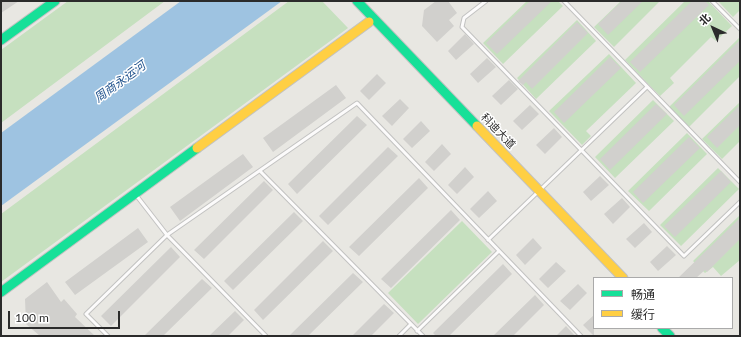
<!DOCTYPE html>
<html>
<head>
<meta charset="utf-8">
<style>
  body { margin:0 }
  #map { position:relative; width:741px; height:337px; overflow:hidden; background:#e8e7e2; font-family:Lato,"Noto Sans SC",sans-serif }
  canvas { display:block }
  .frame { position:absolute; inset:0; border:2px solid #2b2b2b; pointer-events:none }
  .legend { position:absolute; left:593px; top:277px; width:140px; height:52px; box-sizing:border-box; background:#fff; border:1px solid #aaa; margin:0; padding:5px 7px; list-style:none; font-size:12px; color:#2b2b2b }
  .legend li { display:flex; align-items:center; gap:8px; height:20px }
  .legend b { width:20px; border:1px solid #aaa }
  .north { position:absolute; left:693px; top:8px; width:40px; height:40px; -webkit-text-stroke:3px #fff; paint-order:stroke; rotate:316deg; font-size:11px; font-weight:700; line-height:16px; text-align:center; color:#2b2b2b }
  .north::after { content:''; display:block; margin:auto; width:14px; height:18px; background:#2b2b2b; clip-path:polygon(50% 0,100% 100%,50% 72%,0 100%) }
  .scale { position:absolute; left:8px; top:311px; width:112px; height:18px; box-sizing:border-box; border:2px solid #2b2b2b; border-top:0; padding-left:5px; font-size:12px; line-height:14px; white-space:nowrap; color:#2b2b2b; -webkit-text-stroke:3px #fff; paint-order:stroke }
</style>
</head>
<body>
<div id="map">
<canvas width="741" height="337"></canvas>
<div class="frame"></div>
<ul class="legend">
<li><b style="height:5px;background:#16e098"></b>畅通</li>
<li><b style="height:5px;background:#ffcf43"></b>缓行</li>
</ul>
<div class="north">北</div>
<div class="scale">100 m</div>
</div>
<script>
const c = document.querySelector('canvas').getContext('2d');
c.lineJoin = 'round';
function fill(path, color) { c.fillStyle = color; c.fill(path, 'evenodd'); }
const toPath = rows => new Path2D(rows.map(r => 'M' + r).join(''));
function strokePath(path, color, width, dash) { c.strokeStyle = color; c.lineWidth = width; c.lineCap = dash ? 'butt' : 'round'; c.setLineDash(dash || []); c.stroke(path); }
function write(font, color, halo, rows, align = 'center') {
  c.font = font + ' Lato,"Noto Sans SC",sans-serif'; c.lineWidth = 3; c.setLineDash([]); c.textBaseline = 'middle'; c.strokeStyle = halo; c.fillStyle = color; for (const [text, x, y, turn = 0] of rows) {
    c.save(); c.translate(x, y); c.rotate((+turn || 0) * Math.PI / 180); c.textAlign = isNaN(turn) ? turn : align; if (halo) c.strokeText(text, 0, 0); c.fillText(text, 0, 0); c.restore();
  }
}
const green = toPath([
  [68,1,165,1,1,123,1,50],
  [289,1,322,1,348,28,1,282,1,214],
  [527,1,558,1,563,6,503,64,483,43],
  [621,1,660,1,614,47,594,27],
  [685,1,708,1,732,26,716,41,711,37,670,78,674,83,660,96,625,60],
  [718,1,740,1,740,10,733,17],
  [577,20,596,41,536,99,517,78],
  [740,37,740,76,689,127,669,107],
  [609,54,636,83,586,131,591,136,582,145,549,111],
  [653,100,674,121,615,178,595,157],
  [740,102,740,141,722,159,702,139],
  [687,133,707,154,649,211,628,191],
  [718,168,739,189,681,246,660,225],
  [740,215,740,260,721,276,713,267,705,273,693,261],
  [462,221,492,252,418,324,388,293]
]);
const water = toPath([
  [181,1,282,1,1,206,1,133]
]);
const building = toPath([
  [1,1,19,1,1,13],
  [436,1,448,1,457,13,449,20,454,26,437,42,422,26,424,10],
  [530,1,552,1,497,54,486,43],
  [622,1,643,1,608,35,598,24],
  [692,1,705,1,709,5,640,72,630,62],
  [577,22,588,33,532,89,526,82,523,85,518,81],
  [465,34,474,44,456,60,448,51],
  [740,40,740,61,684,116,674,105],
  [610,57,621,68,564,123,554,112],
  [487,58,496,67,478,83,470,74],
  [377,74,386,83,369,100,360,91],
  [509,80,518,89,501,105,492,96],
  [336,85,346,98,273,152,263,138],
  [400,99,409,108,392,126,382,116],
  [656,104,667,114,610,170,600,159],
  [530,105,539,114,522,130,513,121],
  [740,105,740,125,717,148,707,137],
  [357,116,367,125,297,194,288,184],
  [421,121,430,131,412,148,403,139],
  [554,128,562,137,545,154,536,145],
  [689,137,700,148,643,203,633,192],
  [442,144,451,154,434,171,425,162],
  [388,147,398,156,328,225,319,216],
  [243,154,253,167,180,221,170,207],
  [465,167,474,177,457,194,448,185],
  [721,171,731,182,675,237,664,226],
  [600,176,609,185,591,201,583,192],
  [419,178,428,188,359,256,349,247],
  [264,181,273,190,204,259,194,250],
  [488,191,497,201,479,218,470,209],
  [622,198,630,207,613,224,604,214],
  [451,210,460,220,391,288,381,279],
  [294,212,303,221,233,290,224,281],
  [740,218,740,239,707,272,705,270,696,278,678,278],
  [644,223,652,232,635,248,626,239],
  [138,228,148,242,75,295,65,282],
  [533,238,542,248,525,265,516,255],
  [323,241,333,251,263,320,254,310],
  [667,246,676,255,658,271,650,262],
  [171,247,180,257,111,326,101,316],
  [556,262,566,271,548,288,539,279],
  [503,264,512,274,449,336,436,336,433,333],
  [353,273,363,282,308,336,289,336],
  [202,279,212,288,163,336,144,336],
  [47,282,61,302,64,299,77,314,75,317,95,336,40,336,26,324,25,299],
  [578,284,587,293,570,310,560,301],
  [535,295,544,305,513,336,493,336],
  [384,304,394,313,371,336,352,336],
  [235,311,244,320,228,336,209,336],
  [594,315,594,336,583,325],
  [566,326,575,336,556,336]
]);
const lane = toPath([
  [486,1,464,18,462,27,684,256,740,202],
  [564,1,740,182],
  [712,1,740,29],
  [260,171,423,336],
  [136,195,167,235,266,336],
  [488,240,647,87],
  [417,331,499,251],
  [108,336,86,314,167,235,357,103,581,336],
  [399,336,411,324]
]);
const fast = toPath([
  [357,1,477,126],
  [1,40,55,1],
  [1,292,197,148],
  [662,328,670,336]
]);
const slow = toPath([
  [477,126,623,278],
  [197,148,369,22]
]);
const streetNames = [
  ["科迪大道",498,131,46]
];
const waterNames = [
  ["周商永运河",120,82,-36]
];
fill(green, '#c6e0bf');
fill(water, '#9ec3e1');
fill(building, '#d1d0cd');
strokePath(lane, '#c2c2c1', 5);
strokePath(fast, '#c2c2c1', 11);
strokePath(slow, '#c2c2c1', 11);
strokePath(lane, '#fcfbfb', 3);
strokePath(fast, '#16e098', 9);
strokePath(slow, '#ffcf43', 9);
write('11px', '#2b2b2b', '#fff', streetNames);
write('italic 12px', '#1e518c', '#fff', waterNames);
</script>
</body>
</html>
